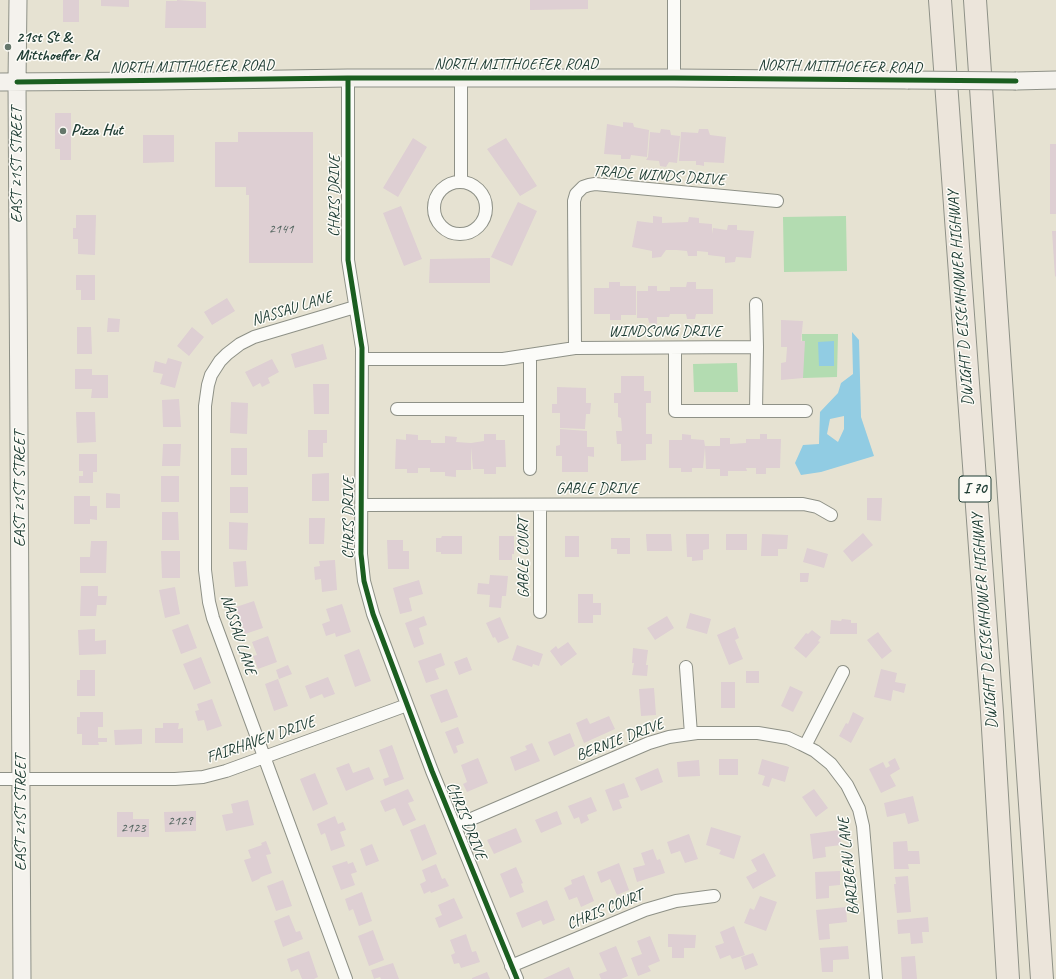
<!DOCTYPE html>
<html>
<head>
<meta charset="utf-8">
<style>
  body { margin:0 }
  canvas { display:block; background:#e6e2d2 }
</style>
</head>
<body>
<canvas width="1056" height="979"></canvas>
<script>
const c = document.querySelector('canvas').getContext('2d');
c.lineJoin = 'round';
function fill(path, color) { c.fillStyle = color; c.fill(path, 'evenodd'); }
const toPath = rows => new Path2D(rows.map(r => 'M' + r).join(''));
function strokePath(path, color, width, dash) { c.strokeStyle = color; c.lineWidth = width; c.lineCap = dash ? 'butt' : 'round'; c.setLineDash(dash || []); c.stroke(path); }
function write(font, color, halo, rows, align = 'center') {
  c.font = font + ' Caveat,sans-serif'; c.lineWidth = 3; c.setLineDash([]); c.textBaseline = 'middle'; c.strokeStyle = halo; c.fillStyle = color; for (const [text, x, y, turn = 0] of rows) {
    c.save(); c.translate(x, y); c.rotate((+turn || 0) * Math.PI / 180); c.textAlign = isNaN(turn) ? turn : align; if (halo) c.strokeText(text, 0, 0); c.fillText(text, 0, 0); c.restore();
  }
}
const green = toPath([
  [846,216,847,271,784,272,783,217],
  [802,334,838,334,837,377,803,378],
  [737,363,738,392,694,392,693,364]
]);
const water = toPath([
  [852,332,859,340,861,417,874,456,821,472,801,475,795,463,803,445,819,444,820,412,838,393,841,383,853,374],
  [844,416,844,429,838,442,827,434,830,419],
  [834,341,834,366,819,366,818,342]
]);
const building = toPath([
  [63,0,79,0,79,22,63,22],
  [101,0,129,0,129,7,101,6],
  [177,0,206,2,206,28,165,28,166,1,177,1],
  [530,0,588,0,588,9,530,10],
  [55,113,71,113,71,160,60,160,60,149,55,149],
  [623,122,633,123,634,127,649,130,647,157,631,155,630,159,621,159,621,155,604,154,607,124,623,127],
  [661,129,670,130,671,135,680,136,677,163,669,162,666,167,660,166,659,161,646,160,648,157,650,132,660,133],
  [699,129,708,129,710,135,726,137,724,163,704,162,704,166,699,165,696,165,696,161,679,161,681,132,698,133],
  [238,132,313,132,313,263,249,263,249,195,246,195,246,187,215,187,215,142,238,142],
  [143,135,174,135,174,162,143,163],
  [413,138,427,147,398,197,383,188],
  [506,138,537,186,520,196,487,149],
  [1050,144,1056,144,1056,214,1050,214],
  [518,202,537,211,512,266,491,257],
  [401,206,422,259,404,266,383,213],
  [76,215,96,215,95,255,78,254,78,239,73,239,73,228,76,228],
  [653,216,662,217,662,223,688,222,689,217,699,218,699,223,712,224,712,234,713,228,727,230,728,225,737,225,737,230,754,231,751,258,736,257,735,262,725,263,725,257,708,255,708,252,697,251,697,256,688,256,687,251,676,250,666,250,661,257,652,258,652,251,632,247,637,221,653,223],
  [1052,231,1056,231,1056,276,1055,277],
  [490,258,490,283,429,283,430,259],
  [76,275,95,275,95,300,81,300,81,290,76,290],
  [609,282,620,282,620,286,636,286,636,315,621,315,621,320,610,320,610,314,594,314,594,288,609,288],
  [687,282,696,282,696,289,713,289,713,314,696,314,695,319,687,319,686,314,670,314,669,317,657,317,657,324,649,323,648,318,637,318,637,291,648,291,648,286,657,286,657,291,670,291,670,287,686,287],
  [227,298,235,311,212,325,204,312],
  [108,318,120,319,119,332,107,332],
  [781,320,803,321,801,341,805,341,803,378,781,380,781,363,786,362,787,347,781,347],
  [77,327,91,327,92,354,77,354],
  [192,327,204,337,189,356,177,346],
  [323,344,327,359,295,368,291,354],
  [168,358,182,362,175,388,160,384,163,374,153,372,155,361,166,364],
  [272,359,279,372,268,378,270,383,262,387,260,383,253,387,245,372],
  [75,369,92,369,92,375,108,375,108,398,91,398,92,389,75,389],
  [621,376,644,376,644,391,651,391,651,403,646,403,646,434,652,434,652,444,646,444,646,460,621,461,621,444,617,444,616,431,622,431,621,418,618,417,618,403,614,403,614,393,621,393],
  [313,384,329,384,329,414,314,414],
  [557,387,586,388,586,403,591,403,590,414,586,414,585,429,560,428,560,413,552,413,552,404,557,404],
  [179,399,181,427,163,427,162,400],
  [231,402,248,403,247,434,230,433],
  [76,412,95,412,96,442,77,443],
  [560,429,587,431,587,447,594,447,594,457,588,456,588,472,562,472,562,456,556,456,556,446,560,445],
  [308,430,327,430,327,443,323,443,323,457,308,457],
  [406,434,418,435,418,440,431,440,431,443,445,443,445,436,457,437,456,442,471,443,484,441,484,434,496,434,496,440,505,440,506,467,496,467,496,474,484,474,484,469,473,469,471,447,471,470,456,470,456,477,445,476,445,472,430,472,430,468,418,468,418,473,407,473,407,469,395,469,396,439,406,440],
  [682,434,691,435,691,439,704,440,705,446,720,446,720,438,730,438,730,444,746,443,746,439,760,439,760,434,767,434,767,439,781,439,780,468,766,468,766,474,756,474,756,468,746,468,747,471,728,471,728,476,720,476,720,469,706,469,705,447,703,468,692,468,692,472,681,472,681,468,669,468,669,440,682,440],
  [163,444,181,444,180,466,162,466],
  [231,448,247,448,247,475,231,475],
  [79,454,97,454,97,472,93,472,93,483,79,483,79,476,83,476,83,471,79,471],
  [329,473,329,501,312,501,312,474],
  [161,476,179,476,179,502,161,502],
  [230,487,248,487,248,513,230,513],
  [106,493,120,494,120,508,106,508],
  [74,496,90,496,90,506,97,506,97,520,90,519,90,524,74,524],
  [867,498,882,498,881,521,867,520],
  [162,512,178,512,179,540,162,540],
  [309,518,325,518,324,544,309,544],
  [229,522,248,523,247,550,229,549],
  [863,533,873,545,852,562,843,551],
  [646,534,671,534,672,551,647,551],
  [686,534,709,534,709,549,703,550,703,560,692,561,692,557,687,557],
  [726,534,747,534,747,550,726,550],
  [762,534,788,535,787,549,778,549,778,556,761,556],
  [442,536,462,536,462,554,441,554,441,552,436,552,436,538,441,538],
  [499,536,514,536,514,554,512,554,512,560,499,560],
  [565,536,579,536,579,557,565,557],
  [611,538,630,538,630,554,617,554,617,549,611,549],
  [387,540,403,540,403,551,409,551,409,569,388,569],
  [91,541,107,541,106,573,80,573,80,557,90,557],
  [807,548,828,554,824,568,803,562],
  [161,551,180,551,180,578,162,578],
  [335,560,337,590,322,592,321,579,315,580,314,567,320,566,319,561],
  [246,561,248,586,235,587,233,562],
  [800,573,809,573,808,582,800,582],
  [490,575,508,576,506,596,502,596,501,608,489,607,490,595,477,594,478,583,489,584],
  [419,580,423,594,409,598,412,611,400,614,393,588],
  [81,586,98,586,98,596,107,596,106,605,97,605,96,616,80,616],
  [175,587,180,614,165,618,159,590],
  [578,594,593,594,593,603,601,603,601,615,593,615,593,623,578,623],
  [254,601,263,628,245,634,236,607],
  [342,604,351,632,336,637,335,633,326,636,322,624,330,621,326,609],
  [690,613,711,619,707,634,686,628],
  [424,616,427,625,419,628,424,644,414,648,405,623],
  [667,616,674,628,655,640,647,628],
  [500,617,509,638,498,643,495,637,493,638,486,623],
  [842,619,851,620,851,623,857,623,857,634,830,634,831,620,841,621],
  [188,624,197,648,181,654,172,630],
  [735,627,739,638,735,640,743,659,729,665,717,635],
  [95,629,95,641,106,640,106,654,79,655,78,630],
  [812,630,821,637,818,641,820,642,806,658,794,648,806,633,808,634],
  [878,632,892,651,882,659,867,640],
  [268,636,277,662,258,669,253,656,257,655,252,642],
  [568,642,577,654,561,666,550,651,556,646,558,649],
  [517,645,543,654,539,666,533,664,532,667,512,660],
  [633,648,648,650,646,665,648,665,647,676,632,675,634,663,632,663],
  [359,649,371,681,355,687,344,655],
  [441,653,445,665,435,669,439,679,426,683,418,661],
  [201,657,211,683,194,690,183,664],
  [467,657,472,670,459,675,454,662],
  [288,665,292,674,279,679,276,670],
  [881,669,897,673,895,682,906,684,904,693,893,690,891,701,874,697],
  [80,670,95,670,95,696,77,696,77,680,80,680],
  [746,671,759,671,759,683,746,683],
  [328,677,335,694,324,698,322,694,310,699,305,686],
  [278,679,288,706,274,711,265,684],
  [721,682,735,682,735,708,721,708],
  [790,686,803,692,793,712,781,706],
  [654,688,656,715,641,716,639,689],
  [447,689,458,717,441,723,430,695],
  [212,699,222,726,207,731,204,720,198,721,195,711,199,710,197,704],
  [80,712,103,712,103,727,98,727,98,738,107,738,107,742,98,742,99,745,82,745,82,734,77,734,77,717,80,717],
  [853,712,864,718,851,743,839,736,846,723,848,724],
  [609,716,615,729,584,743,576,723,587,718,590,724],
  [163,723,179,723,178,729,183,728,183,743,155,743,155,728,163,728],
  [458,727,464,743,456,746,458,752,454,754,445,732],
  [142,729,142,744,115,745,114,730],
  [570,733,575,746,554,756,548,742],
  [532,743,540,761,515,771,510,757,527,750,525,746],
  [392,745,404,779,385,786,383,779,389,777,379,750],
  [478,758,488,783,467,792,463,784,467,782,461,765],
  [895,758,900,769,890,775,896,786,881,793,869,769,883,762,886,768,890,766,888,762],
  [719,759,738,759,738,775,719,775],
  [762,759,789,767,785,782,772,778,769,787,762,785,765,776,758,774],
  [699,760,700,776,678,777,677,762],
  [349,763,353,773,369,767,374,779,346,791,336,768],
  [658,768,663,782,641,791,635,778],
  [315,773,328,804,313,811,300,779],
  [624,783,629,797,619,800,622,808,613,811,605,790],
  [408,789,414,801,408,803,416,820,403,826,395,808,385,812,380,801],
  [814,789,828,808,816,817,802,797],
  [913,796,919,821,908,824,905,813,887,817,884,803],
  [591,797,597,811,587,815,589,820,581,824,579,817,574,819,568,806],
  [248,800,254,825,226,831,222,815,233,813,231,804],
  [196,811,196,831,165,832,164,812],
  [557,811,562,824,541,833,535,820],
  [117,812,133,812,133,819,149,819,149,837,117,837],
  [335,816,338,824,343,822,346,830,340,832,345,846,331,851,325,833,321,835,317,824],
  [425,824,437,854,422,861,410,830],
  [711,827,741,836,734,859,719,854,721,850,706,845],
  [516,828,522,842,494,854,487,840],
  [839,830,841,845,825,847,826,857,813,859,810,834],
  [689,834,698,859,685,863,680,851,671,854,667,842],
  [266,841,271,854,266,855,272,873,261,877,259,879,252,882,244,860,251,858,248,850,262,845,261,843],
  [907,841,908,851,919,851,920,864,908,864,909,869,894,869,893,842],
  [372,844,379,861,366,866,360,849],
  [653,849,657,860,660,859,665,873,637,882,633,868,645,865,641,853],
  [764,853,776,876,753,889,746,877,757,871,751,860],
  [347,861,348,864,353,862,357,872,351,874,355,885,341,890,332,866],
  [619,863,629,890,617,895,610,879,601,883,597,872],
  [436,864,442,879,445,878,449,886,431,893,430,891,424,894,420,884,426,881,422,870],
  [516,867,523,883,521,884,524,892,510,898,500,874],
  [840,871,840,885,829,886,829,898,816,899,815,872],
  [584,875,594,901,581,907,577,897,569,900,564,888,572,884,571,880],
  [908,876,911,912,897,913,894,884,896,884,895,877],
  [283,880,292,906,276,911,267,886],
  [362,892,372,921,359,926,353,909,349,911,345,899],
  [760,896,777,902,766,931,744,923,750,908,754,910],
  [454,898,463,918,439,928,435,918,442,915,438,905],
  [547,900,555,920,543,925,541,920,522,928,516,913],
  [846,907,847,922,829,924,830,939,819,940,816,910],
  [289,915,296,932,300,931,303,939,283,947,274,921],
  [928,917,929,932,922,932,923,943,911,944,910,933,898,934,897,920],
  [734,926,745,955,732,959,730,955,720,959,715,946,724,943,720,932],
  [373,930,384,960,369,966,358,936],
  [466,934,472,952,476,951,480,962,461,968,459,963,454,964,451,955,455,953,450,940],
  [668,934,696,935,695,948,684,948,684,958,672,958,672,947,668,947],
  [650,936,660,961,648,966,651,971,638,976,631,958,642,954,637,941],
  [616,946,628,976,621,979,601,979,599,974,607,971,599,953],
  [848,946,849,959,833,960,833,972,822,972,820,948],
  [309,951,318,977,314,979,302,979,298,969,291,972,287,959],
  [753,953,758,965,745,970,741,957],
  [915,956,917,979,902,979,901,957],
  [393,963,399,979,381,979,380,977,374,979,371,970],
  [569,967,574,979,543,979],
  [487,972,490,979,472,979,472,978]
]);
const minor = toPath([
  [348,78,348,260,362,348,361,554,364,581,373,614,432,771,517,979],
  [461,78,461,181],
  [674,78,674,0],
  '434 208a26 26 0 1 1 52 0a26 26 0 1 1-52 0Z',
  [575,348,574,201,576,194,583,187,589,185,595,184,777,201],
  [675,348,675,411,806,411],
  [530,355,530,469],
  [363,359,503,359,575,348,757,347],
  [397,409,530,409],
  [756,411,757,347,756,304],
  [361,505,803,504,817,507,831,515],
  [540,505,540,612],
  [686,667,691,734],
  [805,746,843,672],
  [0,779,175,779,203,777,226,771,407,705],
  [455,826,649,743,669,737,697,733,758,733,788,738,801,744,815,751,831,764,847,785,859,809,863,826,876,979],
  [511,966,645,910,676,901,714,896],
  [346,979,213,618,209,602,205,570,205,406,208,385,211,375,220,361,227,354,240,344,254,337,355,307]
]);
const secondary = toPath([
  [18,0,17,82,22,979],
  [1016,81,1056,80],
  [0,82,160,81,348,78,674,78,908,80]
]);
const motorway = toPath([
  [940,0,992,712,1008,979],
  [975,0,1042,979]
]);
const secondaryBridge = toPath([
  [908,80,1016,81]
]);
const cycleway = toPath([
  [348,78,348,260,362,348,361,554,364,581,373,614,432,771,517,979],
  [17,82,348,78,674,78,1016,81]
]);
const markers = [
  [8,47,4,"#65776b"],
  [63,131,4,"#65776b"]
];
const numberNames = [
  ["2141",281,229],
  ["2129",180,821],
  ["2123",133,828]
];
const shields = [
  [975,489,32]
];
const shieldNames = [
  ["I 70",975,489]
];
const poiNames = [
  ["21st St &",16,38],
  ["Mitthoeffer Rd",16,56],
  ["Pizza Hut",71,131]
];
const streetNames = [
  ["NORTH MITTHOEFER ROAD",516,65],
  ["NORTH MITTHOEFER ROAD",192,67,-1],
  ["NORTH MITTHOEFER ROAD",840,67,1],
  ["EAST 21ST STREET",17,165,-90],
  ["TRADE WINDS DRIVE",659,176,4],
  ["CHRIS DRIVE",335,196,-90],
  ["DWIGHT D EISENHOWER HIGHWAY",961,298,-94],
  ["NASSAU LANE",292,309,-17],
  ["WINDSONG DRIVE",665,332],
  ["EAST 21ST STREET",20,489,-90],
  ["GABLE DRIVE",597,489],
  ["CHRIS DRIVE",349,518,-90],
  ["GABLE COURT",524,558,-90],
  ["DWIGHT D EISENHOWER HIGHWAY",985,621,-94],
  ["NASSAU LANE",238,635,72],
  ["FAIRHAVEN DRIVE",261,740,-19],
  ["BERNIE DRIVE",620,740,-21],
  ["EAST 21ST STREET",21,813,-90],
  ["CHRIS DRIVE",466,821,68],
  ["BARIBEAU LANE",849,866,-96],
  ["CHRIS COURT",605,910,-22]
];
fill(green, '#b3dcb1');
fill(water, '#91cce3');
fill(building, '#decfd3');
strokePath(minor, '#8e9187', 14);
strokePath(secondary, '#8e9187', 19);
strokePath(motorway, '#8e9187', 24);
strokePath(minor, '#fbfbf8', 12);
strokePath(secondary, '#f4f2ed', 17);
strokePath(motorway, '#ece5db', 22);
strokePath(secondaryBridge, '#8e9187', 19, []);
strokePath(secondaryBridge, '#f4f2ed', 17);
strokePath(cycleway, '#1b5e20', 5);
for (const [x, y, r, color] of markers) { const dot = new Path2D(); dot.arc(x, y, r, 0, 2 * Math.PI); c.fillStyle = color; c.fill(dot); strokePath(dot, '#fdfcf7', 1.5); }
write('14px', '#4f625c', null, numberNames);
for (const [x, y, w] of shields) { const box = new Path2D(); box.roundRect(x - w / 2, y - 13, w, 26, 3); c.fillStyle = '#fdfcf7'; c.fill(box); strokePath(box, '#1f3d34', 1); }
write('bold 15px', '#1f3d34', null, shieldNames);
write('bold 16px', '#1f3d34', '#fdfcf7', poiNames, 'left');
write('16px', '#1f3d34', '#fdfcf7', streetNames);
</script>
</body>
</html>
